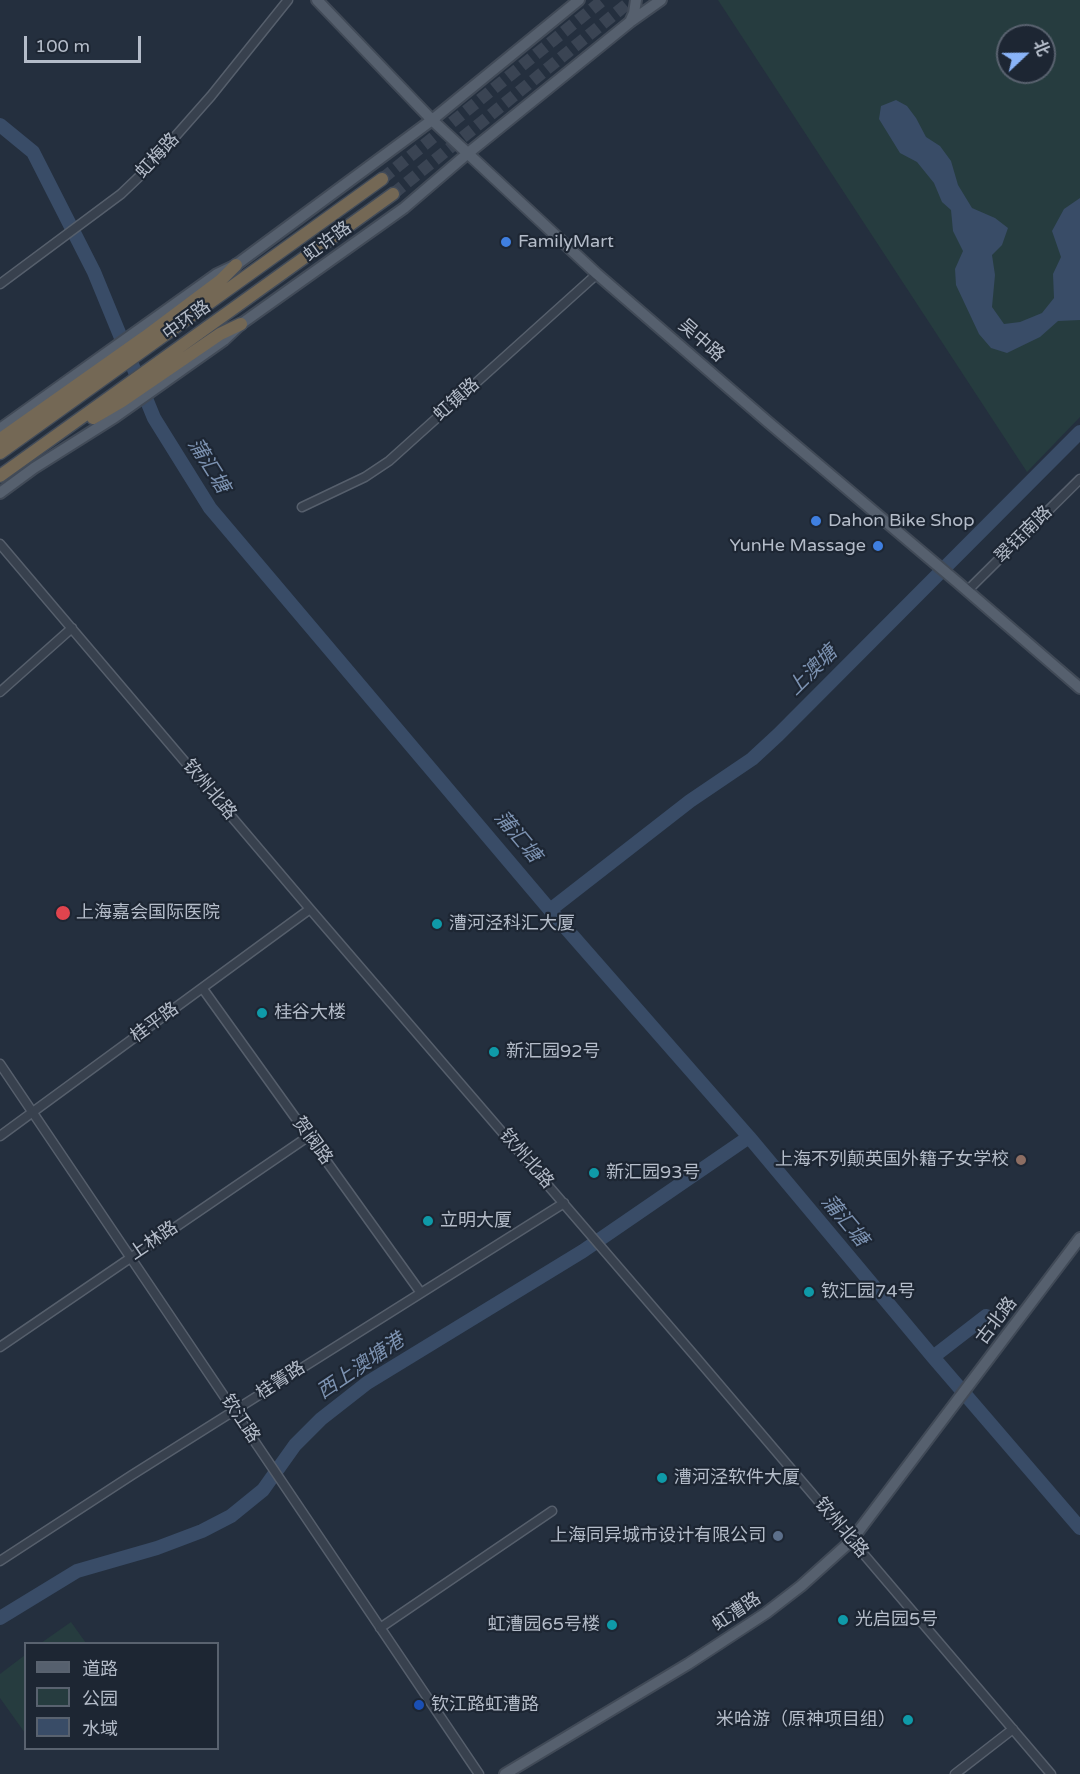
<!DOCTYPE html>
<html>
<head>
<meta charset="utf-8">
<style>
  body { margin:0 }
  #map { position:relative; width:1080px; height:1774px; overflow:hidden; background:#242f3e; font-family:"Varela Round","Noto Sans SC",sans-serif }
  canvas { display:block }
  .legend { position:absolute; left:24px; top:1642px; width:195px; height:108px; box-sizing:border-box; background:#1d2633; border:2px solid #59626f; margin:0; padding:8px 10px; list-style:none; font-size:18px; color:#b4bcc9 }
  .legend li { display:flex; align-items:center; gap:12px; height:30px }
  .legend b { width:30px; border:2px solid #59626f }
  .north { position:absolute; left:996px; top:24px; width:60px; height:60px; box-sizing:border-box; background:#1d2633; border:2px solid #59626f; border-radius:50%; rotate:68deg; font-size:16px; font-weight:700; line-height:24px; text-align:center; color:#b4bcc9 }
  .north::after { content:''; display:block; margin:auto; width:21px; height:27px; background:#8ab4f8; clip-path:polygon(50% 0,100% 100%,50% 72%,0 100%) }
  .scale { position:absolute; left:24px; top:36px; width:117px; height:27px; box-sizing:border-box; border:3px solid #b4bcc9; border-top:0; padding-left:8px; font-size:18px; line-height:21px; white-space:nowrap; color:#b4bcc9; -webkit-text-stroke:4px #1d2633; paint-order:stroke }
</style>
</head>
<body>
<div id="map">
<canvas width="1080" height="1774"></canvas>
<ul class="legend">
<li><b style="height:8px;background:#56606e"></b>道路</li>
<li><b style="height:16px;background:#263c3f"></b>公园</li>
<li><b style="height:16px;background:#394c67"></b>水域</li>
</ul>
<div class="north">北</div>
<div class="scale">100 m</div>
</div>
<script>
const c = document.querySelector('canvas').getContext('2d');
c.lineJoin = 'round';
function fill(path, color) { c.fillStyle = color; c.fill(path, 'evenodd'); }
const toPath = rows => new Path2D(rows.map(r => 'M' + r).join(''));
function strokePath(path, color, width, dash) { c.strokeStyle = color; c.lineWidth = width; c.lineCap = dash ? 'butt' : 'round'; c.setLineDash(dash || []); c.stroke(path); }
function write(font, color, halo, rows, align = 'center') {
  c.font = font + ' "Varela Round","Noto Sans SC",sans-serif'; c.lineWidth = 4.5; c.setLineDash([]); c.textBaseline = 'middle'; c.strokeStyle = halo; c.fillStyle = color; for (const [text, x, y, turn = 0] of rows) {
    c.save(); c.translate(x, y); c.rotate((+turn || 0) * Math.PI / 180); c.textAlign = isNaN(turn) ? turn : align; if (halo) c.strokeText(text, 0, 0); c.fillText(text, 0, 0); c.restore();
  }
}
const green = toPath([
  [718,0,1080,0,1080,417,1027,472],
  [1008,36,1044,36,1044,72,1008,72],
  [71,1622,86,1643,41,1643],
  [25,1655,25,1733,0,1698,0,1674]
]);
const water = toPath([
  [896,100,907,106,916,118,926,137,940,146,951,161,958,185,972,208,995,218,1008,228,1002,245,992,255,995,275,992,307,1004,324,1020,322,1042,313,1054,298,1053,274,1061,257,1052,231,1064,209,1080,198,1080,320,1058,321,1040,337,1007,353,991,348,979,334,956,285,955,269,963,251,953,231,951,210,942,202,934,183,917,162,900,153,879,119,881,106]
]);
const river = toPath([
  [0,125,33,152,94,272,154,418,210,508,550,910,749,1137,933,1357,1080,1528],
  [550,910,690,801,752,759,778,735,1080,432],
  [933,1357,986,1316],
  [0,1618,77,1571,157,1548,202,1531,231,1516,263,1490,295,1445,321,1419,367,1383,583,1251,749,1137]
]);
const highwayTunnel = toPath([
  [382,179,603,0],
  [393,194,632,0]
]);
const minor = toPath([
  [0,284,121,194,143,173,211,96,288,0],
  [302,507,365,477,389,461,597,274],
  [0,544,310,909,694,1355,1051,1774],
  [968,590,1080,479],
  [0,692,72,628],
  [203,989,421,1293],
  [0,1064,479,1774],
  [0,1136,310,909],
  [0,1347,309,1136],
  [0,1561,132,1475,564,1203],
  [380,1628,552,1511],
  [955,1774,1013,1729]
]);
const major = toPath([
  [317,0,432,120,597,274,768,422,956,581,1080,688],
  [630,22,634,13,636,0],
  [0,429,217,274,236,265,432,120,579,0],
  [0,493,34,468,115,417,224,340,241,324,404,208,467,154,630,22,661,0],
  [505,1774,688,1664,766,1613,801,1586,851,1541,1080,1238]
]);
const highway = toPath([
  [93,418,122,401,220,334,241,324],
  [0,441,2,438,145,337,221,280,236,265],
  [0,453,382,179],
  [0,476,393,194]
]);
const markers = [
  [506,242,6,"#3f7fe0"],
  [816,521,6,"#3f7fe0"],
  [878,546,6,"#3f7fe0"],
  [63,913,8,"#e0444e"],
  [437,924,6,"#0f9aa8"],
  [262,1013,6,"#0f9aa8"],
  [494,1052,6,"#0f9aa8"],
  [1021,1160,6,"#8d6e63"],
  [594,1173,6,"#0f9aa8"],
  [428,1221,6,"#0f9aa8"],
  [809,1292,6,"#0f9aa8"],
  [662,1478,6,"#0f9aa8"],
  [778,1536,6,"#5c6f8a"],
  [843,1620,6,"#0f9aa8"],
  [612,1625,6,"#0f9aa8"],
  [419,1705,6,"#1a4fb4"],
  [908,1720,6,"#0f9aa8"]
];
const streetNames = [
  ["虹梅路",158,156,-47],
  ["虹许路",328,242,-36],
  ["中环路",187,321,-36],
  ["吴中路",701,341,41],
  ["虹镇路",457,400,-42],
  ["翠钰南路",1024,535,-45],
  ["钦州北路",209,790,50],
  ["桂平路",155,1023,-36],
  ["贺阀路",312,1141,54],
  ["钦州北路",526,1159,49],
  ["上林路",154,1241,-34],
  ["古北路",997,1321,-53],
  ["桂箐路",281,1381,-33],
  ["钦江路",240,1419,56],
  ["钦州北路",841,1528,50],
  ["虹漕路",737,1612,-34]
];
const poiNames = [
  ["FamilyMart",518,242],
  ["Dahon Bike Shop",828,521],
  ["YunHe Massage",866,546,"right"],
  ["上海嘉会国际医院",76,913],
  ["漕河泾科汇大厦",449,924],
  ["桂谷大楼",274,1013],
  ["新汇园92号",506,1052],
  ["上海不列颠英国外籍子女学校",1009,1160,"right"],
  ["新汇园93号",606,1173],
  ["立明大厦",440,1221],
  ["钦汇园74号",821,1292],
  ["漕河泾软件大厦",674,1478],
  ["上海同异城市设计有限公司",766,1536,"right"],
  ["光启园5号",855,1620],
  ["虹漕园65号楼",600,1625,"right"],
  ["钦江路虹漕路",431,1705],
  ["米哈游（原神项目组）",896,1720,"right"]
];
const waterNames = [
  ["蒲汇塘",208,466,58],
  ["上澳塘",813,671,-45],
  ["蒲汇塘",517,837,50],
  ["蒲汇塘",844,1221,50],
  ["西上澳塘港",361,1367,-34]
];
fill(green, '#263c3f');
fill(water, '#394c67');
strokePath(river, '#394c67', 14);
strokePath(highwayTunnel, '#3a4453', 12, [12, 6]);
strokePath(minor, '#565f6c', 11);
strokePath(major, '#414a57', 14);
strokePath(highway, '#434c59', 15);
strokePath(minor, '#38414e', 8);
strokePath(major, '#56606e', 10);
strokePath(highway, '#746855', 12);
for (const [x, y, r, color] of markers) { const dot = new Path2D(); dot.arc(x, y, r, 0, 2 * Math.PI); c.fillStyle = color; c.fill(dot); strokePath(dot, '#1d2633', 2); }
write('18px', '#b4bcc9', '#1d2633', streetNames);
write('18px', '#b4bcc9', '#1d2633', poiNames, 'left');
write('italic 20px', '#7c92b1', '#1d2633', waterNames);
</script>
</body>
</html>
